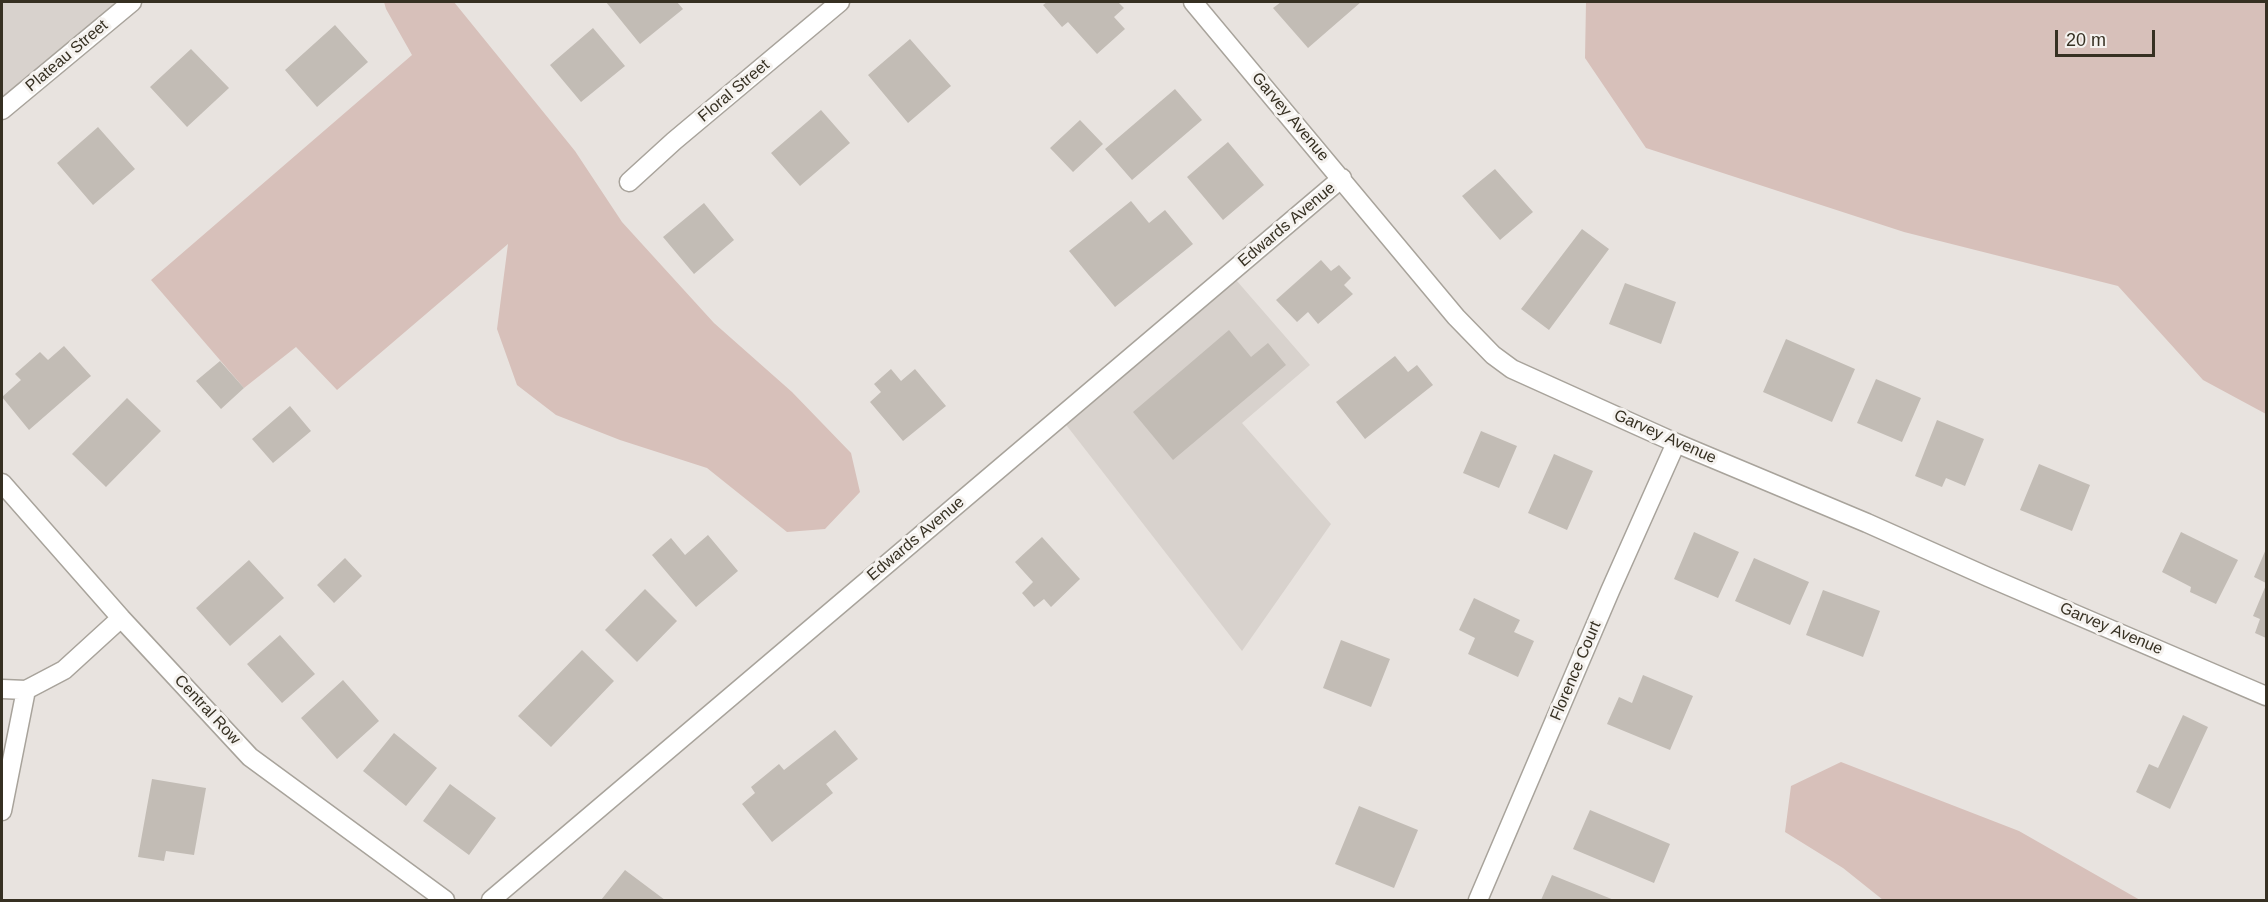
<!DOCTYPE html>
<html>
<head>
<meta charset="utf-8">
<style>
  body { margin:0 }
  #map { position:relative; width:2268px; height:902px; overflow:hidden; background:#e8e3df; font-family:Arial,sans-serif }
  canvas { display:block }
  .frame { position:absolute; inset:0; border:3px solid #363022; pointer-events:none }
  .scale { position:absolute; left:2055px; top:30px; width:100px; height:27px; box-sizing:border-box; border:3px solid #363022; border-top:0; padding-left:8px; font-size:18px; line-height:21px; white-space:nowrap; color:#363022; -webkit-text-stroke:4px #f5f2ef; paint-order:stroke }
</style>
</head>
<body>
<div id="map">
<canvas width="2268" height="902"></canvas>
<div class="frame"></div>
<div class="scale">20 m</div>
</div>
<script>
const c = document.querySelector('canvas').getContext('2d');
c.lineJoin = 'round';
function fill(path, color) { c.fillStyle = color; c.fill(path, 'evenodd'); }
const toPath = rows => new Path2D(rows.map(r => 'M' + r).join(''));
function strokePath(path, color, width, dash) { c.strokeStyle = color; c.lineWidth = width; c.lineCap = dash ? 'butt' : 'round'; c.setLineDash(dash || []); c.stroke(path); }
function write(font, color, halo, rows, align = 'center') {
  c.font = font + ' Arial,sans-serif'; c.lineWidth = 6; c.setLineDash([]); c.textBaseline = 'middle'; c.strokeStyle = halo; c.fillStyle = color; for (const [text, x, y, turn = 0] of rows) {
    c.save(); c.translate(x, y); c.rotate((+turn || 0) * Math.PI / 180); c.textAlign = isNaN(turn) ? turn : align; if (halo) c.strokeText(text, 0, 0); c.fillText(text, 0, 0); c.restore();
  }
}
const built = toPath([
  [2,2,132,2,2,110],
  [1230,273,1310,365,1242,423,1331,524,1242,651,1060,417]
]);
const green = toPath([
  [384,2,454,2,575,151,622,222,714,323,792,392,851,453,860,492,825,529,787,532,707,468,620,440,556,415,517,385,497,329,508,244,337,390,296,347,244,388,151,280,412,55,386,9],
  [1586,2,2266,2,2266,414,2203,380,2118,286,1904,232,1646,148,1585,58],
  [1841,762,2019,831,2140,900,1883,900,1843,868,1785,832,1791,786]
]);
const building = toPath([
  [606,2,677,2,683,9,640,44],
  [1047,2,1118,2,1124,8,1114,17,1125,29,1097,54,1068,22,1062,27,1043,5],
  [1281,2,1361,2,1308,48,1273,8],
  [335,25,368,62,317,107,285,70],
  [593,28,625,66,581,102,550,65],
  [910,39,951,86,908,123,868,75],
  [191,49,229,88,187,127,150,87],
  [1175,89,1202,120,1132,180,1105,149],
  [821,110,850,143,800,186,771,153],
  [1080,120,1103,144,1073,172,1050,148],
  [98,127,135,169,93,205,57,163],
  [1228,142,1264,185,1223,220,1187,177],
  [1495,169,1533,212,1500,240,1462,196],
  [1131,201,1149,223,1165,210,1193,244,1115,307,1069,251],
  [704,203,734,240,694,274,663,237],
  [1582,229,1609,249,1549,330,1521,309],
  [1321,260,1331,271,1339,265,1351,278,1344,285,1353,294,1318,324,1308,312,1297,322,1276,300],
  [1625,283,1676,302,1661,344,1609,324],
  [1229,330,1251,357,1268,343,1286,365,1173,460,1133,412],
  [1786,339,1855,369,1832,422,1763,392],
  [64,346,91,376,29,430,2,397,21,380,15,374,40,352,48,360],
  [1395,356,1408,372,1417,365,1433,385,1365,439,1336,402],
  [220,361,244,388,221,409,196,381],
  [891,369,901,381,915,369,946,406,903,441,870,402,881,392,874,384],
  [1876,379,1921,398,1902,442,1857,423],
  [127,398,161,431,106,487,72,454],
  [290,406,311,431,273,463,252,439],
  [1937,420,1984,439,1965,486,1946,478,1942,487,1915,476],
  [1481,431,1517,446,1499,488,1463,473],
  [1554,454,1593,471,1567,530,1528,513],
  [2039,464,2090,485,2072,531,2020,510],
  [1694,532,1739,552,1718,598,1674,579],
  [2181,532,2238,560,2216,604,2190,592,2191,587,2162,572],
  [708,535,738,571,696,607,652,555,671,538,685,555],
  [1042,537,1080,579,1051,607,1044,599,1034,607,1022,593,1033,582,1015,562],
  [2266,549,2266,583,2254,577],
  [345,558,362,576,334,603,317,585],
  [1754,558,1809,582,1790,625,1735,601],
  [249,560,284,598,230,646,196,608],
  [2266,585,2266,638,2255,633,2260,619,2253,616],
  [645,589,677,621,637,662,605,630],
  [1823,590,1880,611,1863,657,1806,635],
  [1474,598,1520,620,1514,632,1534,641,1518,677,1468,654,1475,638,1459,630],
  [280,635,315,674,282,703,247,664],
  [1341,640,1390,659,1371,707,1323,688],
  [582,650,614,681,551,747,518,716],
  [1643,675,1693,696,1670,750,1607,724,1619,697,1632,703],
  [343,680,379,721,337,759,301,718],
  [2183,715,2208,727,2170,809,2136,792,2149,764,2158,768],
  [835,730,858,759,826,784,833,793,772,842,742,804,755,793,751,787,779,764,784,770],
  [394,733,437,768,406,806,363,771],
  [152,779,206,788,194,855,166,851,164,861,138,857],
  [450,784,496,818,469,855,423,821],
  [1359,806,1418,830,1394,888,1335,864],
  [1590,810,1670,844,1654,883,1573,849],
  [625,870,665,900,601,900],
  [1552,875,1614,900,1541,900]
]);
const minor = toPath([
  [1193,2,1456,317,1493,355,1512,369,1676,443,1867,523,1988,577,2266,696],
  [2,110,132,2],
  [629,182,674,141,840,2],
  [2,483,121,618,250,757,445,900],
  [2,689,26,690,64,670,121,618],
  [2,811,26,690],
  [491,900,1342,178],
  [1478,900,1610,591,1676,443]
]);
const streetNames = [
  ["Plateau Street",67,56,-40],
  ["Floral Street",734,91,-40],
  ["Garvey Avenue",1290,117,50],
  ["Edwards Avenue",1287,225,-40],
  ["Garvey Avenue",1665,437,24],
  ["Edwards Avenue",916,539,-40],
  ["Garvey Avenue",2111,629,23],
  ["Florence Court",1576,671,-67],
  ["Central Row",207,710,47]
];
fill(built, '#d8d2cd');
fill(green, '#d7c0ba');
fill(building, '#c2bcb5');
strokePath(minor, '#a8a39b', 21);
strokePath(minor, '#fff', 18);
write('16px', '#363022', '#f5f2ef', streetNames);
</script>
</body>
</html>
